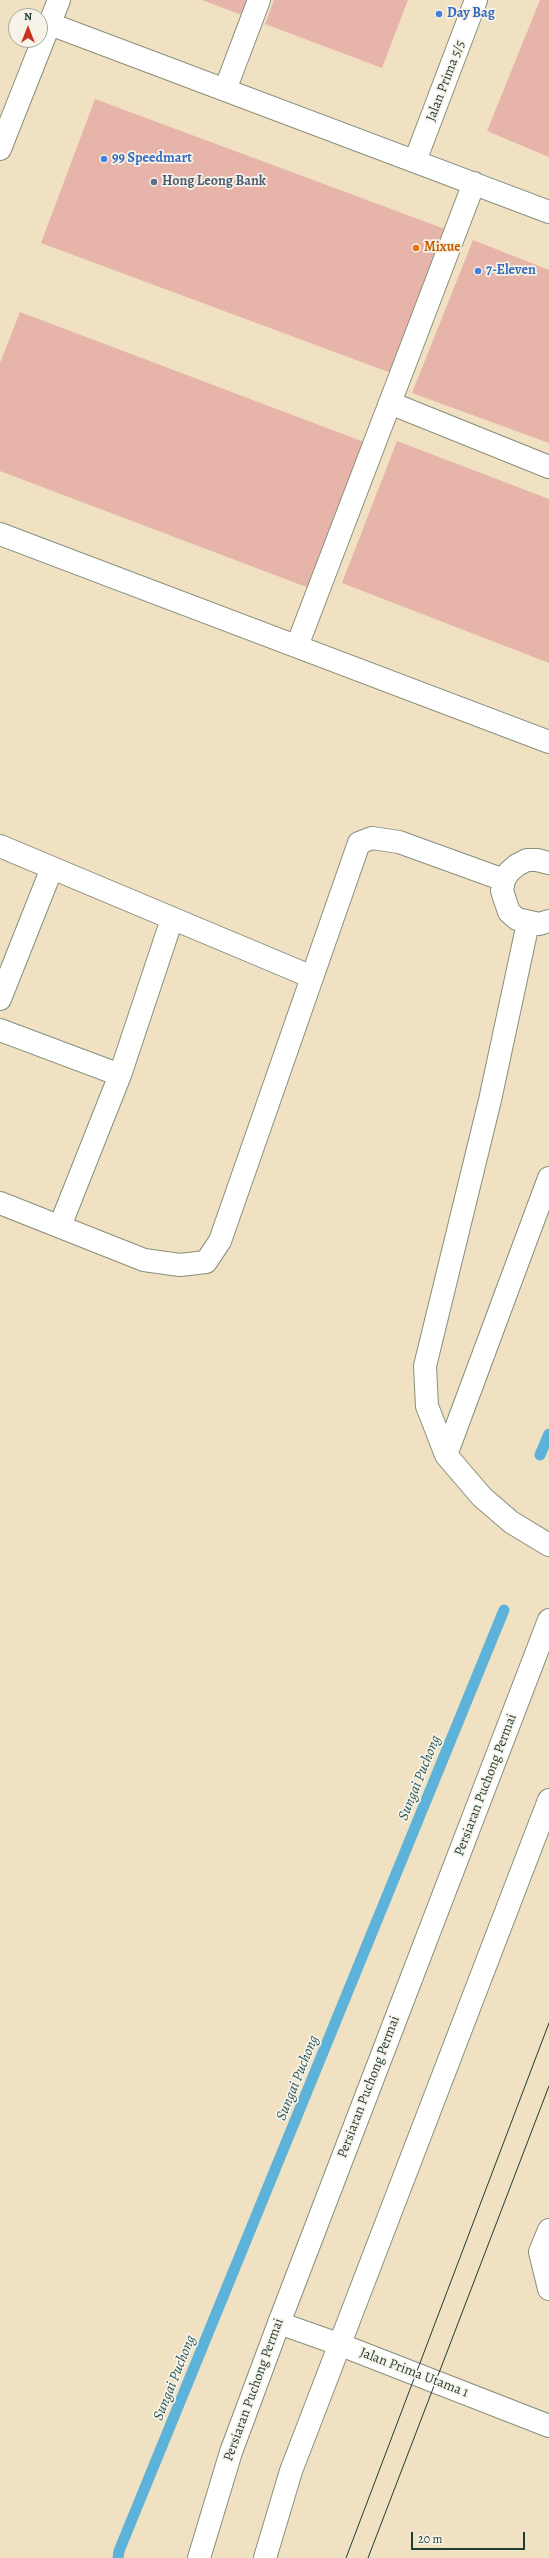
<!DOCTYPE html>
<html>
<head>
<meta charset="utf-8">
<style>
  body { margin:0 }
  #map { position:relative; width:549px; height:2558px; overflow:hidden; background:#f1e1c3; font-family:Alegreya,serif }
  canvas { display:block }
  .north { position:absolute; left:8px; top:8px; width:40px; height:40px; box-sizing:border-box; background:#f7f3e8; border:1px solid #a1aaa0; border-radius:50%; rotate:0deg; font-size:11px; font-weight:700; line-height:16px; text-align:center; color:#1f3d34 }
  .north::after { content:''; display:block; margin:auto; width:14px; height:18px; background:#c8321e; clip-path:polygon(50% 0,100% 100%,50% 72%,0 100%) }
  .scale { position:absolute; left:411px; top:2532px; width:114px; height:18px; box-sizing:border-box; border:2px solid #1f3d34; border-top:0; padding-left:5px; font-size:12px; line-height:14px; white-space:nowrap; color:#1f3d34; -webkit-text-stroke:3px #f7f3e8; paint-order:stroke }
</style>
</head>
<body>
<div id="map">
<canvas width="549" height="2558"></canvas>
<div class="north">N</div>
<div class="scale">20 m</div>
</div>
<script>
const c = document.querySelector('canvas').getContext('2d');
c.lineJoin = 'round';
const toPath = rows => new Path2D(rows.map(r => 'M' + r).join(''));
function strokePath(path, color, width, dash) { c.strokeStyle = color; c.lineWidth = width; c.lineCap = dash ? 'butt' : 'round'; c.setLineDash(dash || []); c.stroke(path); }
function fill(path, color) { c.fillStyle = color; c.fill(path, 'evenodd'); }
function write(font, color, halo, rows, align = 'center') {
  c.font = font + ' Alegreya,serif'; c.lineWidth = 3.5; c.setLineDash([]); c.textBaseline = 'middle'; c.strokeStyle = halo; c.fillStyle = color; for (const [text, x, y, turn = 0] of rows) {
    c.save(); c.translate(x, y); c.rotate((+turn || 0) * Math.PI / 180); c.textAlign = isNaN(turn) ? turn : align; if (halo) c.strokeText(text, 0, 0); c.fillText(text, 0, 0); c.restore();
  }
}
const stream = toPath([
  [540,1455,549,1434],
  [118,2558,119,2551,504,1610]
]);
const building = toPath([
  [202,0,248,0,242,15],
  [274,0,408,0,382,68,265,24],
  [540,0,549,0,549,157,487,131],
  [95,99,445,229,391,373,41,243],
  [473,240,549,270,549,443,412,393],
  [20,312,364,442,309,588,0,471,0,363],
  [397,441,549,499,549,663,342,583]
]);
const minor = toPath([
  [50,24,549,212],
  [225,90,259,0],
  [0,149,59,0],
  [415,161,476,0],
  [390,403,549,467],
  [0,534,549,742],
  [297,646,474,183],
  [0,846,312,977],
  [549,863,537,860,527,860,517,865,509,872,504,880,502,891,509,912,517,919,539,924,549,921],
  [528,923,490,1100,425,1366,427,1406,446,1455,482,1497,511,1522,549,1545],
  [0,999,52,868],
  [0,1030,120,1075],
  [0,1203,144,1260,180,1265,206,1262,220,1241,359,843,372,838,399,842,504,880],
  [60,1226,120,1075,172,919],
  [446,1455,549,1178],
  [549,2230,540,2252,549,2289],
  [279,2323,341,2345,549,2426]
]);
const major = toPath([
  [199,2558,231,2452,279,2323,549,1620],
  [265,2558,291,2471,549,1800]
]);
const tram = toPath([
  [346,2558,549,2023],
  [368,2558,549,2086]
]);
const markers = [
  [439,14,4,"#3f7fe0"],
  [104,159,4,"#3f7fe0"],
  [154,182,4,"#5c6f8a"],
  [416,248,4,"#e8710a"],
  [478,271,4,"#3f7fe0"]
];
const shopNames = [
  ["Day Bag",447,14],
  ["99 Speedmart",112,159],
  ["7-Eleven",486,271]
];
const streetNames = [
  ["Jalan Prima 5/5",446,81,-69],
  ["Persiaran Puchong Permai",486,1785,-69],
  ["Persiaran Puchong Permai",369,2087,-69],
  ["Jalan Prima Utama 1",414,2373,21],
  ["Persiaran Puchong Permai",254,2390,-70]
];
const serviceNames = [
  ["Hong Leong Bank",162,182]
];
const foodNames = [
  ["Mixue",424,248]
];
const waterNames = [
  ["Sungai Puchong",420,1778,-68],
  ["Sungai Puchong",298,2078,-68],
  ["Sungai Puchong",175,2378,-68]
];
strokePath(stream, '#5db2d9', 11);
fill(building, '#e6b4a9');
strokePath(minor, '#888f7c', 24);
strokePath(major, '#888f7c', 24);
strokePath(minor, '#fff', 22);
strokePath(major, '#fff', 22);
strokePath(tram, '#1f3d34', 1);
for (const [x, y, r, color] of markers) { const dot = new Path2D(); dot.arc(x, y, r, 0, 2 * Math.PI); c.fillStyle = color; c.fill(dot); strokePath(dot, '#f7f3e8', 1.5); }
write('bold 14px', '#366cbe', '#f7f3e8', shopNames, 'left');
write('14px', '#1f3d34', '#f7f3e8', streetNames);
write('bold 14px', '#4e5e75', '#f7f3e8', serviceNames, 'left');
write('bold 14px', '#c56008', '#f7f3e8', foodNames, 'left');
write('italic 15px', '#2e5a5d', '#f7f3e8', waterNames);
</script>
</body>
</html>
